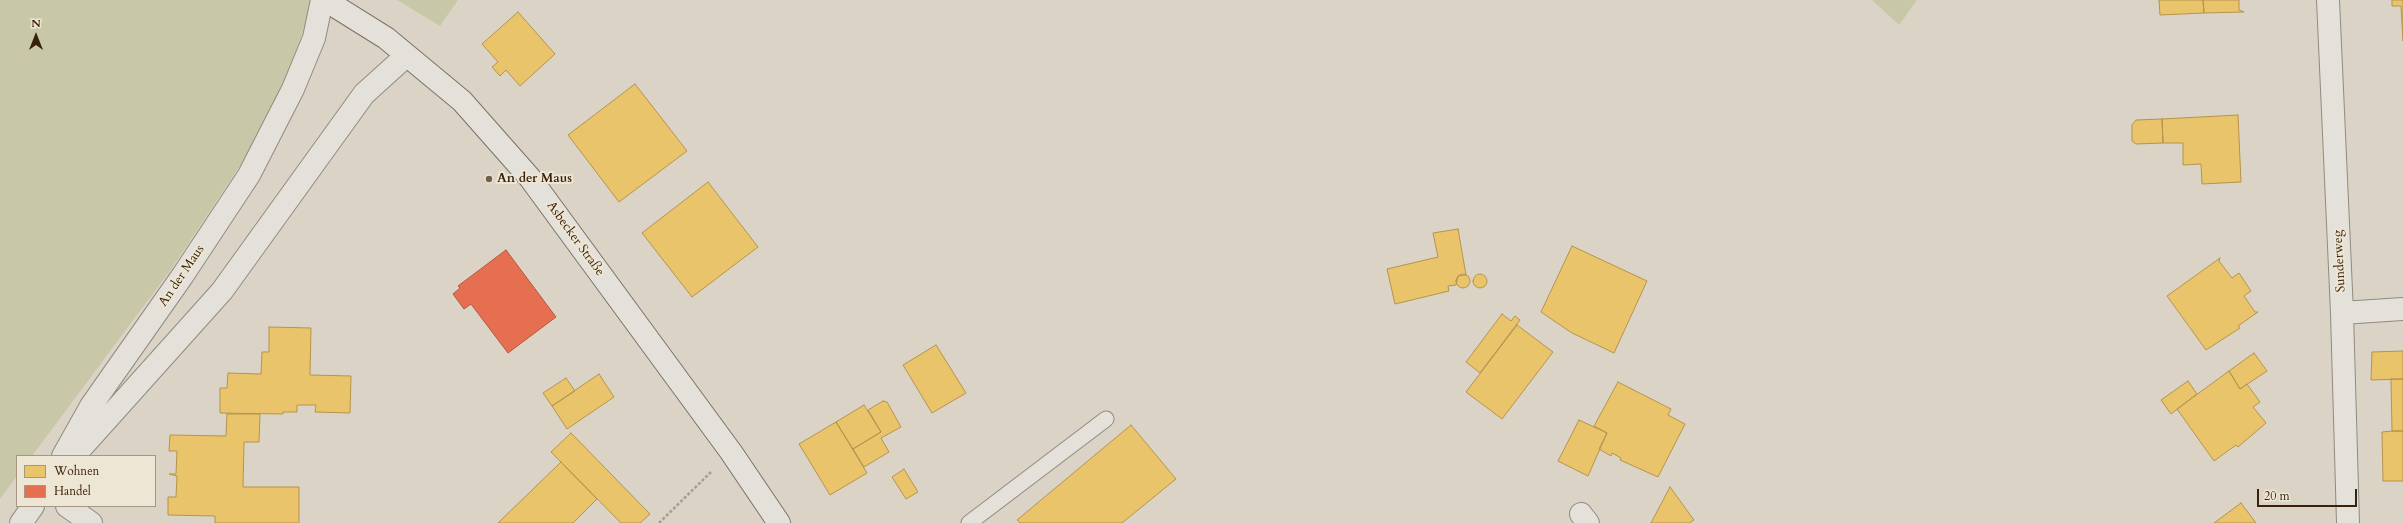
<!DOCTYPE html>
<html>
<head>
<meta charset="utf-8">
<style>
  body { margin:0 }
  #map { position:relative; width:2403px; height:523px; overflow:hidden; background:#dbd4c6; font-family:Cardo,serif }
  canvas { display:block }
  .legend { position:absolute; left:16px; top:455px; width:140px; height:52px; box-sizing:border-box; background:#ede6d5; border:1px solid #a59783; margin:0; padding:5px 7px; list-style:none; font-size:12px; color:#3a2108 }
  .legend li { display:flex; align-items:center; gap:8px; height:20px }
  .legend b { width:20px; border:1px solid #a59783 }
  .north { position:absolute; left:16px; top:16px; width:40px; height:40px; -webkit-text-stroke:3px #ede6d5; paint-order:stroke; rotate:0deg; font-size:11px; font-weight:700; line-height:16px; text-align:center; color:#3a2108 }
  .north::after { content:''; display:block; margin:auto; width:14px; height:18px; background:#3a2108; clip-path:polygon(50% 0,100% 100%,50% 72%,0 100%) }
  .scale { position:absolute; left:2257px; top:489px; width:100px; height:18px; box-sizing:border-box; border:2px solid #3a2108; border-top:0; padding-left:5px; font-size:12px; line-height:14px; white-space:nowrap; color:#3a2108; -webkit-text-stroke:3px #ede6d5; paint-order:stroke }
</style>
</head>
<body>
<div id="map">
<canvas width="2403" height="523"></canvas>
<ul class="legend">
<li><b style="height:11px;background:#e9c46a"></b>Wohnen</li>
<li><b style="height:11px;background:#e76f51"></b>Handel</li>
</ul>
<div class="north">N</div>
<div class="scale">20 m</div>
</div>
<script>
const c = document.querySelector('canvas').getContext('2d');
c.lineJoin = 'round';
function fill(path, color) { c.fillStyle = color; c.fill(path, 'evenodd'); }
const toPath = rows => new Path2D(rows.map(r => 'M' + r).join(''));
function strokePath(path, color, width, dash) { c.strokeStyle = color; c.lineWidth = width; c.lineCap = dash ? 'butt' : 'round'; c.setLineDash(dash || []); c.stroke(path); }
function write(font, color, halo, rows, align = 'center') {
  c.font = font + ' Cardo,serif'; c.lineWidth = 4; c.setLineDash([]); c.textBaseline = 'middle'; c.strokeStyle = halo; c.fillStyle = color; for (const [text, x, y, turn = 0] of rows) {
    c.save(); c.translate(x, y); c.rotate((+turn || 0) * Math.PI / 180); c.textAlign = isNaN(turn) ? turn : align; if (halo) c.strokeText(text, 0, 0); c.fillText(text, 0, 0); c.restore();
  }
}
const green = toPath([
  [0,0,313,0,277,110,172,268,32,456,17,456,17,476,0,499],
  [397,0,458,0,440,26],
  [1872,0,1917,0,1899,25]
]);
const homes = toPath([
  [2159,0,2203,0,2204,13,2160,15,2159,0],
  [2203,0,2239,0,2239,10,2244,12,2204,13,2203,0],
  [2392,0,2403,0,2403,41,2401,6,2392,6,2392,0],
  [518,12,555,54,520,86,506,70,500,76,492,67,498,62,482,44,518,12],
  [635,84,687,151,619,202,568,135,635,84],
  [2238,115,2241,182,2202,184,2201,164,2183,165,2183,143,2163,143,2162,119,2238,115],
  [2162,119,2163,143,2136,144,2132,141,2132,125,2136,120,2162,119],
  [708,182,758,247,692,297,642,233,708,182],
  [1458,229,1466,275,1458,276,1456,285,1448,286,1449,291,1395,304,1387,269,1438,257,1433,233,1458,229],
  [1572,246,1647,281,1614,353,1572,333,1541,312,1572,246],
  [2220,258,2219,261,2232,278,2239,273,2251,291,2244,296,2255,312,2258,312,2238,326,2240,328,2206,350,2167,296,2220,258],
  '1473 281a7 7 0 1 1 14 0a7 7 0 1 1-14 0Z',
  '1456 281a7 7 0 1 1 14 0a7 7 0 1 1-14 0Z',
  [1502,314,1511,321,1515,316,1520,320,1480,373,1466,362,1502,314],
  [1517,325,1553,352,1502,419,1466,392,1517,325],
  [269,327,311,328,310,375,351,376,350,413,315,412,316,405,297,405,297,412,283,412,283,414,220,413,220,388,227,388,228,373,261,374,262,352,269,352,269,327],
  [936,345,966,393,932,413,903,365,936,345],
  [2403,351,2403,379,2371,380,2372,352,2403,351],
  [2254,353,2267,371,2240,389,2229,371,2254,353],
  [2229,371,2240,389,2247,384,2260,402,2253,407,2266,423,2238,447,2236,445,2214,461,2177,409,2229,371],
  [599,374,614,397,567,429,552,406,599,374],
  [566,378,575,391,552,406,543,393,566,378],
  [2391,379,2403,379,2403,431,2392,431,2391,379],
  [2188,381,2197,394,2171,414,2161,400,2188,381],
  [1618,382,1671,409,1668,415,1685,424,1658,477,1620,460,1621,458,1612,453,1611,456,1599,449,1607,433,1594,426,1618,382],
  [883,401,887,402,901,427,881,438,889,452,864,467,853,449,881,432,868,410,883,401],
  [864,405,881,432,853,449,836,422,864,405],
  [227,414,260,414,259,442,244,442,243,487,299,487,299,523,215,523,215,516,168,515,168,497,176,497,177,476,169,474,176,474,177,451,169,451,170,435,226,436,227,414],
  [1579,420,1607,433,1588,476,1558,461,1579,420],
  [836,422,867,473,830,495,799,444,836,422],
  [1131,425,1176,479,1122,523,1020,523,1017,520,1131,425],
  [2392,431,2403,431,2403,481,2383,481,2382,432,2392,431],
  [571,433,650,514,640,523,621,523,551,452,571,433],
  [561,462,597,499,573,523,498,523,561,462],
  [904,469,918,492,906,499,892,477,904,469],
  [1670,487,1694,520,1689,523,1651,523,1670,487],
  [2241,503,2256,523,2214,523,2241,503]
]);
const shops = toPath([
  [506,250,556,317,508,353,471,304,464,309,453,294,460,288,458,286,506,250]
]);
const path = toPath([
  [659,523,711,472]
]);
const lane = toPath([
  [969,523,1106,419]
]);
const street = toPath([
  [2328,0,2342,313,2348,523],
  [2342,313,2403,309],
  [63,456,91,406,183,275,249,175,293,89,314,38,322,0],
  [74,456,222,291,364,94,406,56],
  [67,506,91,523],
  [1581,514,1588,523],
  [21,523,33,506]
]);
const secondary = toPath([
  [325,0,386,38,462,101,530,178,731,452,779,523]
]);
const markers = [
  [489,179,4,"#72604a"]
];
const poiNames = [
  ["An der Maus",497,179]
];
const streetNames = [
  ["Asbecker Straße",575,239,54],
  ["Sunderweg",2340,261,-93],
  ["An der Maus",182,276,-56]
];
fill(green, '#c8c8a8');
fill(homes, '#e9c46a');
strokePath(homes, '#b4934d', 1);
fill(shops, '#e76f51');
strokePath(shops, '#b3583b', 1);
strokePath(lane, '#918a7f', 17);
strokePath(street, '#918a7f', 24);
strokePath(secondary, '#7a7266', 24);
strokePath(path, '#a49e96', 2.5, [3, 2]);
strokePath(lane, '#e4e1da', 15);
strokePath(street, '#e4e1da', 22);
strokePath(secondary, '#e4e1da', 22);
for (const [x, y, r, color] of markers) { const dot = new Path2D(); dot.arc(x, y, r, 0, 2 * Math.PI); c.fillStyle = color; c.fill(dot); strokePath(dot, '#ede6d5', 1.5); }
write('bold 13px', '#3a2108', '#ede6d5', poiNames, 'left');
write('13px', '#3a2108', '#ede6d5', streetNames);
</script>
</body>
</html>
